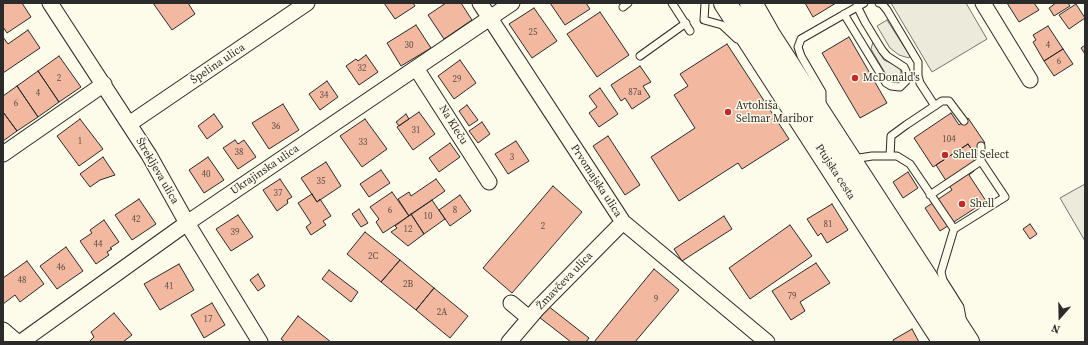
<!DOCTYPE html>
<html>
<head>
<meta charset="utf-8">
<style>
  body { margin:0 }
  #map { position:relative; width:1088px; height:345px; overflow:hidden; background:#fdfbea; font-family:"Source Serif 4",serif }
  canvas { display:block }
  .frame { position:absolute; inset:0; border:4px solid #2b2b2b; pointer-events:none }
  .north { position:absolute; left:1040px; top:297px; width:40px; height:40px; -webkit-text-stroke:3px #fdfbea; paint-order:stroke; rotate:200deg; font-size:11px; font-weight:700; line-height:16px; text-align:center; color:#2b2b2b }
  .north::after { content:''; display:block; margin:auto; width:14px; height:18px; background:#2b2b2b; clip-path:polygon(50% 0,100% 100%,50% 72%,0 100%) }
</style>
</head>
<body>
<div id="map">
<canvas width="1088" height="345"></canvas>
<div class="frame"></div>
<div class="north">N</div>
</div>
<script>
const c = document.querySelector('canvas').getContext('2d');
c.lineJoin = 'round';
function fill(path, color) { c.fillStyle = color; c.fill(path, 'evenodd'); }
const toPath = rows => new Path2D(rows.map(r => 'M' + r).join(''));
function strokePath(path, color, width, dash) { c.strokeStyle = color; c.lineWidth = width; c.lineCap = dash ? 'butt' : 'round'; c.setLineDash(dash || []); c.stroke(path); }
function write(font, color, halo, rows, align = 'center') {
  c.font = font + ' "Source Serif 4",serif'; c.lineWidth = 3; c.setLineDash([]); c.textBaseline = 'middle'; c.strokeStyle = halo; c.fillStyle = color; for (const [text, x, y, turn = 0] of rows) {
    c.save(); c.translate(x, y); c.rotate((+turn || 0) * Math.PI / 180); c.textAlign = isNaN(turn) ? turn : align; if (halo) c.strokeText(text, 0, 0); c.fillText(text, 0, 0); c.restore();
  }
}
const green = toPath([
  [887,20,910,56,909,58,899,55,890,48,877,26,887,20],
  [873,42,884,60,900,67,901,70,901,74,898,79,892,80,888,78,871,49,873,42],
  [1085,184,1085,241,1060,198,1085,184]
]);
const parking = toPath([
  [891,3,966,3,987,39,932,72,891,3]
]);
const building = toPath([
  [3,3,22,3,31,17,7,33,3,27,3,3],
  [153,3,188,3,195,14,172,30,153,3],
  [384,3,413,3,415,6,395,19,384,3],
  [446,3,461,3,472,20,444,39,428,15,446,3],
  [550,3,586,3,590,9,565,25,550,3],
  [805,3,836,3,813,17,805,3],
  [1007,3,1034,3,1039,10,1019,22,1007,3],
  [1056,3,1068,3,1070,6,1054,16,1049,8,1056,3],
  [1076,4,1085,18,1069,29,1059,15,1076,4],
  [534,8,557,41,532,58,509,24,534,8],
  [600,12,629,55,597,77,567,34,600,12],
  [416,25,431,48,401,66,387,43,416,25],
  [1048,26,1063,49,1044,61,1033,42,1036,40,1033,35,1048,26],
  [28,30,40,48,3,73,3,37,8,44,28,30],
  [849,37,887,103,860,118,822,53,849,37],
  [727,44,789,139,742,169,738,163,679,201,651,157,695,128,674,95,688,86,680,74,727,44],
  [1085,45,1085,54,1081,48,1085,45],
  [1063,49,1073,64,1054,76,1044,61,1063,49],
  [366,55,378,72,359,85,346,66,356,59,358,61,366,55],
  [59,56,81,87,59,102,38,71,59,56],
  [460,60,476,83,454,99,438,76,460,60],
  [640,66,651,82,643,86,650,97,632,109,625,98,621,101,611,85,640,66],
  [38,71,59,102,38,117,17,86,38,71],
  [327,81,338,97,320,110,309,94,327,81],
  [17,86,38,117,17,131,3,112,3,96,17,86],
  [600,88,618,114,599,127,589,113,597,107,589,96,600,88],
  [283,104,299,130,269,149,252,123,283,104],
  [467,105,478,120,469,126,459,111,467,105],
  [3,112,17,131,3,141,3,112],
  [419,112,435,134,413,150,397,127,419,112],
  [951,113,959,125,968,118,985,143,973,151,968,144,933,167,914,138,951,113],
  [214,114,223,127,207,139,198,126,214,114],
  [406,114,409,119,399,126,396,122,406,114],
  [80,119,103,149,79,166,57,136,80,119],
  [365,119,387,149,362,167,340,136,365,119],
  [482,122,490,134,478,143,469,131,482,122],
  [608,136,640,185,625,195,593,146,608,136],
  [235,140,238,144,244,140,256,157,238,169,223,148,235,140],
  [516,141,529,161,508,174,495,154,516,141],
  [450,143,460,157,439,172,429,158,450,143],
  [968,144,976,157,973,159,976,163,971,166,974,171,969,175,986,201,940,231,925,208,952,190,936,165,968,144],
  [103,157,115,175,100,180,90,187,80,174,103,157],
  [208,157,224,180,204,193,189,170,208,157],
  [326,162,341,186,317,202,301,178,326,162],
  [381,170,390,183,369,197,360,184,381,170],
  [908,172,918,188,903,198,893,182,908,172],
  [280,179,292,197,287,200,288,203,277,211,263,190,280,179],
  [436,179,445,191,409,216,398,199,409,192,411,196,436,179],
  [553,186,582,212,512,293,483,268,553,186],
  [392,192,409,216,383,233,376,222,379,219,370,207,392,192],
  [312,194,317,202,320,199,331,216,323,221,326,225,311,235,306,227,311,223,298,203,312,194],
  [460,195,471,211,450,226,439,210,460,195],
  [139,199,156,224,132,240,115,215,139,199],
  [432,200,445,219,424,234,411,214,432,200],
  [832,204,848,230,827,243,821,233,818,236,807,219,832,204],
  [359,209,368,223,361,227,352,214,359,209],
  [411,214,424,234,408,246,391,232,397,228,395,226,411,214],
  [238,215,253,237,231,251,216,229,238,215],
  [724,216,732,229,682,261,674,249,724,216],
  [104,220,119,242,110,248,112,249,107,252,109,255,96,264,80,241,92,233,90,230,104,220],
  [1030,224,1037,234,1030,239,1023,229,1030,224],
  [790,225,812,256,750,299,729,268,790,225],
  [365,232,400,260,381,282,347,254,365,232],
  [66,247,83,271,57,289,40,266,66,247],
  [400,260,434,288,416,310,381,282,400,260],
  [27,261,44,284,20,302,15,295,3,304,3,278,27,261],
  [816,263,830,283,800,302,805,311,791,320,772,291,816,263],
  [179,264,194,290,160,310,144,284,179,264],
  [654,269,679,290,635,342,594,342,654,269],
  [329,270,358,292,351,302,322,279,329,270],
  [258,274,265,286,258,291,250,280,258,274],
  [434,288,468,316,450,338,416,310,434,288],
  [212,303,225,325,204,338,191,315,212,303],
  [548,306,589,338,586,342,571,342,539,317,548,306],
  [114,313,132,335,123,342,89,342,94,337,91,332,114,313],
  [298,316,331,342,285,342,281,339,298,316],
  [912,329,919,342,894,342,893,340,912,329]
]);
const service = toPath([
  [672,3,690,31],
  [705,3,704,20,722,25,737,39],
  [879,3,882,4,887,10,918,62,918,76,920,83,935,106],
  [623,7,628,3],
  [844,14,886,83,891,86,900,87,906,81,906,71,904,67,887,56,882,50,865,22,857,6],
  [640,56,686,23],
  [822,106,822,92,801,56,798,47,801,39,864,3],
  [981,146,981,161],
  [890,156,891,136,906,125,942,101,949,101,964,121],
  [853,159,872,156,897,156,910,164,954,229,941,272,943,280,960,307,962,318],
  [930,195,981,161,1005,197,954,229]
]);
const minor = toPath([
  [50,3,149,155,187,223,260,342],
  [480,3,623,222,767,342],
  [983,3,1030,80],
  [416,68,489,182],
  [129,124,307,3],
  [3,154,104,84],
  [511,303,529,318],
  [3,330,17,342],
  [21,342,187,223,512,3],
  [509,342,538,308,623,222]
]);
const primary = toPath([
  [725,3,944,342],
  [751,3,769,35,968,342]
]);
const markers = [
  [855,78,4,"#c62828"],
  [728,112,4,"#c62828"],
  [945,155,4,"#c62828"],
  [962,204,4,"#c62828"]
];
const numberNames = [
  ["25",533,33],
  ["30",409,46],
  ["4",1048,46],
  ["6",1059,62],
  ["32",362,69],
  ["2",59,79],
  ["29",457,80],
  ["87a",635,93],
  ["4",38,94],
  ["34",324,96],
  ["6",16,104],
  ["36",276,127],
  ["31",416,131],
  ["104",949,140],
  ["1",80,142],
  ["33",363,143],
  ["38",239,153],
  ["3",512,158],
  ["40",206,175],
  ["35",321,182],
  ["37",278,194],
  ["6",390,211],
  ["8",455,211],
  ["10",428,217],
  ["42",136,220],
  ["81",828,225],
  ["2",543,227],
  ["12",408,230],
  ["39",235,233],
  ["44",98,245],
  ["2C",373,257],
  ["46",61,268],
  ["48",22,281],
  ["2B",408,285],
  ["41",169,287],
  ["79",792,297],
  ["9",656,300],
  ["2A",442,313],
  ["17",208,320]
];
const streetNames = [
  ["Špelina ulica",218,64,-34],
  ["Na Kleču",453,125,58],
  ["Ukrajinska ulica",265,170,-34],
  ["Štrekljeva ulica",157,171,60],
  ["Ptujska cesta",835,172,57],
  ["Prvomajska ulica",596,181,57],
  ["Žmavčeva ulica",565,281,-46]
];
const poiNames = [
  ["McDonald's",863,78],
  ["Avtohiša",736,106],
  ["Selmar Maribor",736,119],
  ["Shell Select",953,155],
  ["Shell",970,204]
];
fill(green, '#ecebdb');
strokePath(green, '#74746e', 1);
fill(parking, '#eceadb');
strokePath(parking, '#74746e', 1);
fill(building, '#f2b8a0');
strokePath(building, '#2b2b2b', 1);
strokePath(service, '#2b2b2b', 9);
strokePath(minor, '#2b2b2b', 17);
strokePath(primary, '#2b2b2b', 24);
strokePath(service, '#fdfbea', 7);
strokePath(minor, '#fdfbea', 15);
strokePath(primary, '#fdfbea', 22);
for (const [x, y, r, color] of markers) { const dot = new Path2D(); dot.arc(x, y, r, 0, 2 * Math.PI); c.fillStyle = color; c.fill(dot); strokePath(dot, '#fdfbea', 1.5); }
write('9px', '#5d4e48', null, numberNames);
write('11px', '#2b2b2b', '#fdfbea', streetNames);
write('11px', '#2b2b2b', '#fdfbea', poiNames, 'left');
</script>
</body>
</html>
